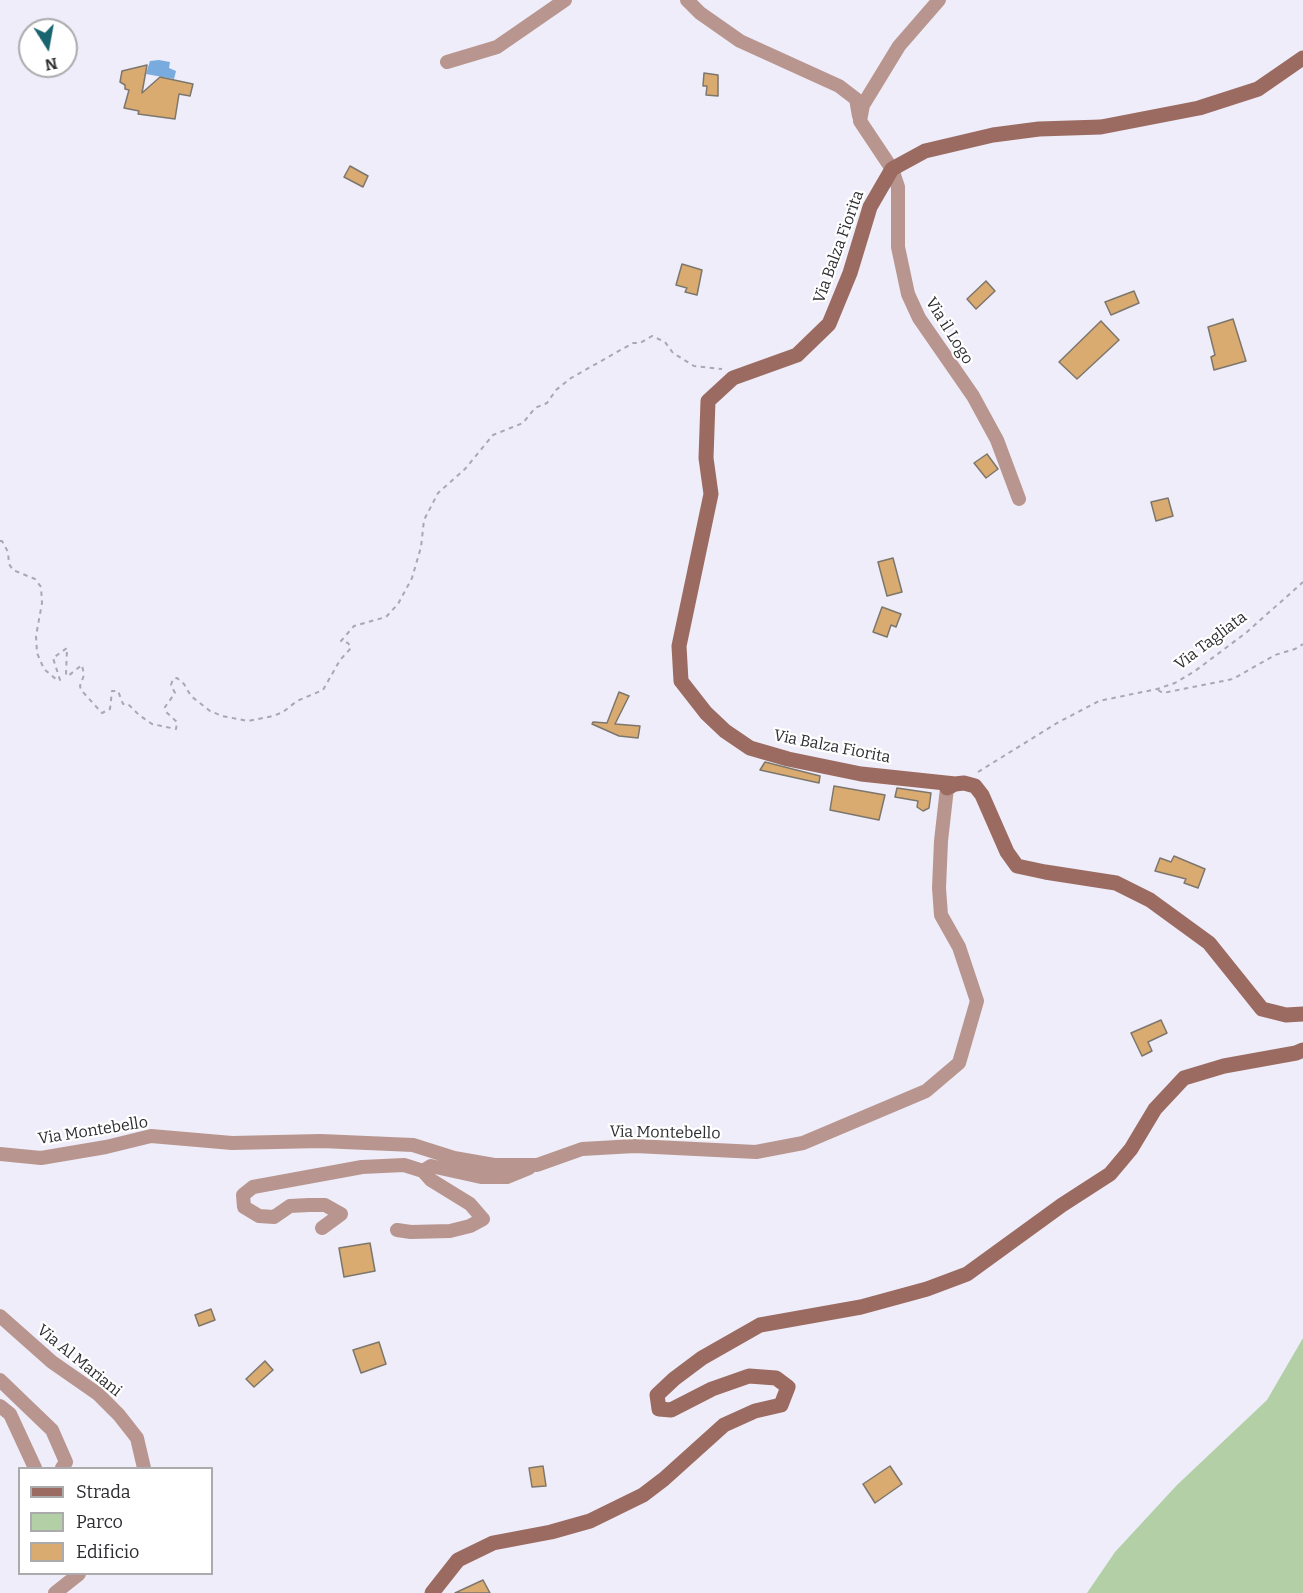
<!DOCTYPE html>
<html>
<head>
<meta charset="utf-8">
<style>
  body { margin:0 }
  #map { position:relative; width:1303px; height:1593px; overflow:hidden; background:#eeedf9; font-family:Bitter,serif }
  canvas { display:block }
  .legend { position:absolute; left:18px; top:1467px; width:195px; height:108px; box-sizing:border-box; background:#fff; border:2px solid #ababad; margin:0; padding:8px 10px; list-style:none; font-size:18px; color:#2e2e32 }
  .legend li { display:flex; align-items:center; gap:12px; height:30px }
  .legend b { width:30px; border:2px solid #ababad }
  .north { position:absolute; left:18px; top:18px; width:60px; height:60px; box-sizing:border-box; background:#fff; border:2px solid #ababad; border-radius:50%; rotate:169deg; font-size:16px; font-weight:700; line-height:24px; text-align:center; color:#2e2e32 }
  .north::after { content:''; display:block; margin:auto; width:21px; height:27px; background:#19656f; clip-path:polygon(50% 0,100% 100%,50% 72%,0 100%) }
</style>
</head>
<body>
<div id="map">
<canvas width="1303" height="1593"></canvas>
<ul class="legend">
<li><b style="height:8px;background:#9b6b61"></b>Strada</li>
<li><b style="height:16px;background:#b2cfa6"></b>Parco</li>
<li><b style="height:16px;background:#d9ab70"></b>Edificio</li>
</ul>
<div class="north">N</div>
</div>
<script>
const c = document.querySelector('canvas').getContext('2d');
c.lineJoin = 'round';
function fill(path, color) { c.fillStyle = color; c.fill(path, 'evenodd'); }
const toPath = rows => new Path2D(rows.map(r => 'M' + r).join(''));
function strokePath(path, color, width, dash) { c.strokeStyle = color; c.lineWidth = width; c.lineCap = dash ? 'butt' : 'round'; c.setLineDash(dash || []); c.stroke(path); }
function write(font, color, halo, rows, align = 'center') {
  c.font = font + ' Bitter,serif'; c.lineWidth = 4.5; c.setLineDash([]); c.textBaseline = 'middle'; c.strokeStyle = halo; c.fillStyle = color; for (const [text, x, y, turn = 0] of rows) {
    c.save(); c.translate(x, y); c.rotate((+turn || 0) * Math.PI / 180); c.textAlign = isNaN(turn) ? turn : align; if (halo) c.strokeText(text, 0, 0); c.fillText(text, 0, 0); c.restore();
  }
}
const green = toPath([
  [1303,1338,1303,1593,1087,1593,1115,1552,1177,1485,1267,1400]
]);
const water = toPath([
  [159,60,170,62,169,68,176,71,174,79,146,74,150,61]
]);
const building = toPath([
  [147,65,142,93,160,77,193,84,190,96,179,94,175,119,138,114,139,111,124,108,129,90,125,89,125,85,120,82,122,71,147,65],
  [704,73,718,75,718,96,706,95,707,86,703,86,704,73],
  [350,166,368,176,363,187,344,177,350,166],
  [682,264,702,270,697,295,685,292,687,288,676,285,682,264],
  [986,281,995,291,976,309,967,299,986,281],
  [1134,291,1139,303,1111,315,1105,302,1134,291],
  [1233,319,1246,361,1214,370,1211,357,1215,355,1208,327,1233,319],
  [1101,321,1119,340,1077,379,1059,362,1101,321],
  [987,454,998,469,986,478,974,463,987,454],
  [1168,498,1173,516,1156,521,1151,502,1168,498],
  [893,558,902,592,887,596,878,562,893,558],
  [882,607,901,614,896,627,891,625,887,637,873,632,882,607],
  [619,692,629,696,615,724,640,726,638,738,619,736,592,724,593,722,607,723,619,692],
  [765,762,820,776,819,783,760,770,765,762],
  [834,786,885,795,879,820,830,810,834,786],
  [897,788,931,793,929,808,923,811,917,807,918,801,895,797,897,788],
  [1174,856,1205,869,1198,888,1184,883,1186,879,1155,871,1160,858,1171,862,1174,856],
  [1161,1020,1167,1033,1148,1042,1152,1051,1142,1056,1131,1033,1161,1020],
  [370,1243,375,1271,344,1277,339,1248,370,1243],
  [211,1309,215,1320,199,1326,195,1315,211,1309],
  [379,1342,386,1364,361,1373,353,1350,379,1342],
  [265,1361,273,1370,254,1387,246,1379,265,1361],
  [543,1466,546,1486,532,1487,529,1468,543,1466],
  [890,1466,902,1484,875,1503,863,1484,890,1466],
  [483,1580,490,1593,455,1593,483,1580]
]);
const path = toPath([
  [0,541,2,541,8,552,9,564,13,570,35,579,41,587,42,603,36,636,37,653,44,669,57,680,60,680,53,658,67,648,66,675,68,676,82,665,84,675,80,686,81,690,102,713,110,709,112,691,118,691,123,704,128,704,139,715,152,724,176,729,177,722,166,712,165,707,175,693,171,685,173,679,177,678,184,684,191,696,210,711,222,716,248,721,273,716,283,712,297,701,323,690,340,660,351,648,348,643,341,641,354,626,386,617,398,604,412,578,421,547,424,520,438,493,465,469,493,435,523,423,535,408,547,403,556,390,571,378,633,343,640,343,652,336,665,342,673,353,694,366,722,369],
  [1158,690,1163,693,1233,679,1275,655,1295,649,1303,644],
  [978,772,1057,723,1099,701,1157,689,1175,683,1195,671,1247,632,1303,582]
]);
const street = toPath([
  [687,0,700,13,740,41,839,86,856,99,859,116],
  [939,0,899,46,863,105,860,121,892,169,898,187,898,247,908,294,919,318,973,396,997,440,1019,499],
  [447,62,497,47,565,0],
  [0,1154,41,1158,106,1147,151,1136,232,1143,321,1141,413,1145,454,1158,494,1165,537,1165,582,1149,635,1146,756,1152,803,1143,926,1091,959,1063,977,1001,959,947,941,915,939,888,941,841,947,788],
  [322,1228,341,1214,325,1205,309,1205,290,1206,274,1217,259,1216,244,1207,243,1195,253,1187,362,1167,404,1165,423,1171,431,1166,481,1177,507,1177,529,1168],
  [397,1230,411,1232,450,1231,470,1226,483,1219,470,1204,431,1180,423,1171],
  [0,1316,52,1362,98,1394,119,1415,137,1438,144,1468],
  [0,1380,52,1430,66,1462,62,1468],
  [0,1406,10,1414,35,1468],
  [55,1593,79,1574]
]);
const secondary = toPath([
  [955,784,861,774,788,759,750,748,725,731,706,713,681,681,679,646,711,494,706,458,708,401,733,378,797,355,829,324,850,273,870,207,892,169,925,151,993,135,1039,129,1101,127,1199,108,1258,89,1303,58],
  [947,788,955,784,964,783,975,786,982,795,1007,852,1017,866,1045,872,1116,883,1150,900,1209,943,1262,1009,1286,1015,1303,1014],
  [432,1593,458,1560,493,1543,551,1532,590,1521,643,1495,664,1479,724,1425,755,1411,781,1405,788,1387,776,1378,749,1376,712,1389,671,1410,659,1409,657,1395,674,1379,702,1358,760,1325,861,1307,927,1289,967,1274,1062,1205,1110,1174,1131,1149,1155,1109,1184,1078,1224,1066,1296,1053,1303,1050]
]);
const streetNames = [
  ["Via Balza Fiorita",839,247,-70],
  ["Via il Logo",949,331,58],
  ["Via Tagliata",1211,641,-37],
  ["Via Balza Fiorita",832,747,11],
  ["Via Montebello",93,1131,-9],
  ["Via Montebello",665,1133,1],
  ["Via Al Mariani",79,1361,39]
];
fill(green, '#b2cfa6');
fill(water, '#79abdf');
fill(building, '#d9ab70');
strokePath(building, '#7d766d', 1.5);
strokePath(path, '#a8a8b1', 2, [4.5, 4.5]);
strokePath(street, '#b8968f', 14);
strokePath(secondary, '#9b6b61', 15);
write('16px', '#2e2e32', '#fff', streetNames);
</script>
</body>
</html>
